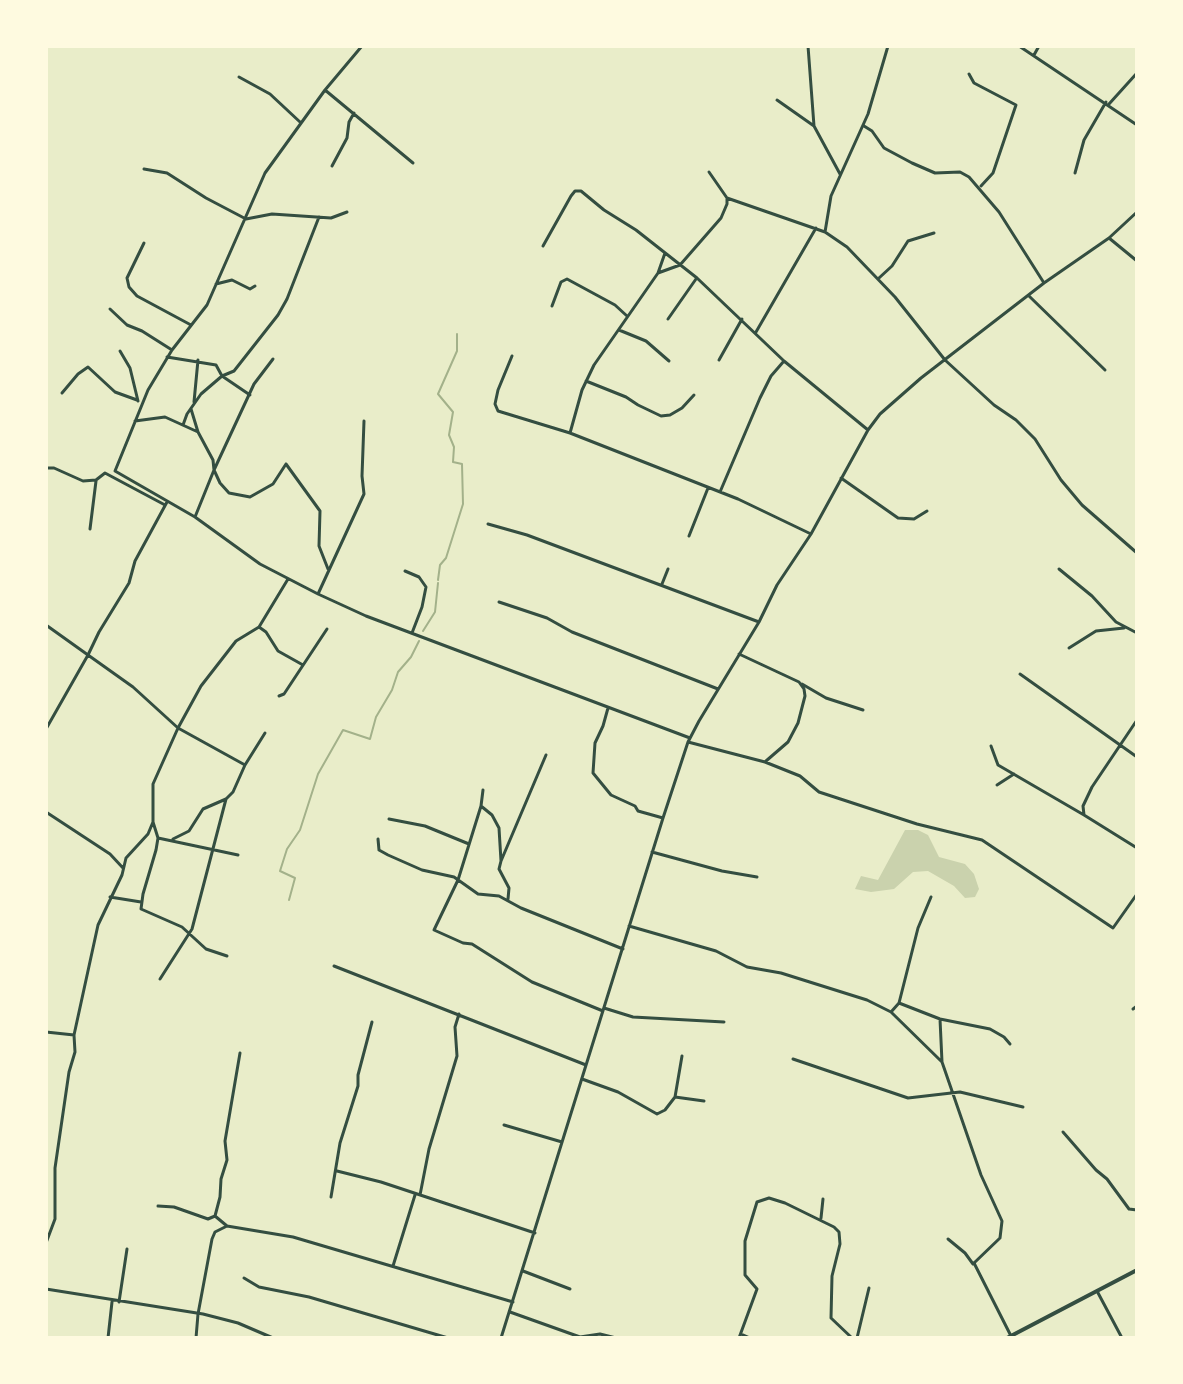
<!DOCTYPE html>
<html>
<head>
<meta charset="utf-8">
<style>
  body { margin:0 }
  #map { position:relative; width:1183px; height:1384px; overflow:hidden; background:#e9edc9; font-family:"DejaVu Sans",sans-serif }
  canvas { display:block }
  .frame { position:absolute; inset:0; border:48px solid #fefae0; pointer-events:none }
</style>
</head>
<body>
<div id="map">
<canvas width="1183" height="1384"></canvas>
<div class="frame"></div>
</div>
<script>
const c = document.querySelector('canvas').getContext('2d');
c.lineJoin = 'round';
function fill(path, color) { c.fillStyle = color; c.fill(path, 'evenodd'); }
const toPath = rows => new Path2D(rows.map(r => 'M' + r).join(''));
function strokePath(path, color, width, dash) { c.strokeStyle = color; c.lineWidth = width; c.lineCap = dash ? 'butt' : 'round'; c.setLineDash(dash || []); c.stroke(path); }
const green = toPath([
  [905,830,918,830,928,835,939,857,965,864,974,874,979,889,975,897,965,898,954,886,928,871,913,872,894,889,871,892,855,889,861,876,878,880]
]);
const stream = toPath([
  [438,580,440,565,446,558,463,504,462,464,453,462,454,447,449,435,453,412,438,394,457,351,457,334],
  [423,631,435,612,438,583],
  [289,900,295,878,280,871,287,849,300,830,318,774,343,730,370,739,376,717,392,690,398,672,411,657,419,641]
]);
const minor = toPath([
  [362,46,325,90,265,173,207,305,172,350,148,390,115,471,195,517,260,564,318,594,366,616,690,738],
  [808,46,814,126,840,174],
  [1019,46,1137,125],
  [1034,55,1039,46],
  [969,74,974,83,1016,105,993,173,981,186],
  [239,77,270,94,300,122],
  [325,90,413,163],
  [777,100,814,126],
  [1109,104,1137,73],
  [864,126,872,131,884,148,912,163,935,173,960,172,969,177,999,212,1044,283],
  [332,166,347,138,349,122,354,113],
  [144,169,167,173,206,198,246,219,272,214,331,218,347,212],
  [1075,173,1084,140,1106,102],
  [727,198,825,232,847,247,895,297,945,360,994,405,1016,420,1035,439,1061,480,1082,505,1137,553],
  [825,232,831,196,868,114,888,46],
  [1109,238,1137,261],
  [144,243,127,278,129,287,137,296,191,325],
  [543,246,571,196,575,191,581,191,604,210,636,230,697,278,784,361,868,430],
  [665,253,658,273,680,265,721,218,727,204,727,198,709,172],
  [879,278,892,266,908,241,934,233],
  [216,284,232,280,250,289,255,286],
  [1029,296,1105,370],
  [552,306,561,282,567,279,615,305,627,316],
  [110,309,127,325,142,331,172,350],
  [668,319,696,279],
  [619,330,646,341,669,361],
  [756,332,816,228],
  [120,351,130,368,138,401],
  [512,356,498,390,495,404,498,411,570,433,738,499,811,534],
  [167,357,216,365,222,376,250,395],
  [273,359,254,384,214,470,220,483,229,493,250,497,273,484,286,464],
  [719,360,742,319],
  [586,381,626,397,638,405,661,416,670,415,682,408,694,395],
  [62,393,78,374,88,367,115,392,137,400],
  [194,402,198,360],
  [191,409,198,432],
  [135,421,165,417,198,432,213,460,214,470,195,517],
  [183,425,187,414,201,394,222,376,234,371,278,315,287,299,319,217],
  [570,433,582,390,594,365,658,273],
  [286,464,320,511,319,546,328,569],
  [46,468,54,468,83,481,96,480,105,473,165,505],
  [841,478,898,518,914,519,927,511],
  [720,492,760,398,771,376,784,361],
  [488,524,527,535,759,622],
  [90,529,96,481],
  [689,536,708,488],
  [1059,569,1092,596,1116,622,1137,633],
  [405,571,419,577,426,587,422,607,412,633],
  [662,584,668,569],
  [318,594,364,494,362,476,364,421],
  [499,602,547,618,572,632,718,689],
  [46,625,88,655,46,729],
  [259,627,266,632,278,651,303,665],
  [1069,648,1096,631,1124,628],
  [739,654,799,682,804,689,805,696,798,723,788,742,766,761],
  [1020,674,1137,757],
  [802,684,826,698,863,710],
  [279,696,284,694,327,629],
  [608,708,603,726,595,743,593,773,611,795,635,806,638,811,663,818],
  [1137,720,1092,787,1083,806,1084,815,1137,848],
  [688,742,765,762,800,776,819,792,917,824,982,840,1113,928,1137,894],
  [991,746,998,765,1084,815],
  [245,765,178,728,201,686,236,641,259,627,288,579],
  [997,785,1014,774],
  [483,790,481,806,458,880,434,930,463,943,472,944,532,982,603,1011],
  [481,806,492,815,499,828,501,861],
  [46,812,110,854,123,868],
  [389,819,425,826,469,844],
  [153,822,158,838,156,850,143,894,141,909,182,927,206,949,227,956],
  [158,838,238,855],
  [173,839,189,831,203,809,226,799,233,792,245,765,265,733],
  [378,839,379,850,388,855,422,870,454,877,478,894,499,896,521,908,623,949],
  [652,852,722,871,757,877],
  [110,897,141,902],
  [508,899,509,888,499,869,501,861,546,755],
  [629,926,716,951,747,967,781,973,867,1000,891,1012,942,1062,981,1175,1002,1221,1000,1238,974,1263,1011,1336],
  [334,966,586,1065],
  [160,979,192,929,226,799],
  [899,1003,940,1019,990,1029,1004,1037,1010,1044],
  [604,1008,633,1017,724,1022],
  [1133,1009,1137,1006],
  [891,1012,899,1003,918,928,931,897],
  [940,1019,942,1062],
  [46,1032,74,1035],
  [793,1059,908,1098,960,1092,1023,1107],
  [582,1079,618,1092,657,1114,665,1110,675,1097,704,1101],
  [675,1097,682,1056],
  [504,1125,562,1142],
  [1063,1132,1096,1170,1107,1179,1129,1209,1137,1210],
  [337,1171,381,1182,535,1233],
  [420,1195,429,1149,457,1056,455,1027,459,1014],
  [331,1197,340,1143,358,1086,358,1075,372,1022],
  [158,1206,174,1207,208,1219,215,1216,227,1226,293,1237,513,1302],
  [215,1216,220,1197,221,1179,227,1160,225,1141,240,1053],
  [821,1218,823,1199],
  [948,1239,965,1253,973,1264],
  [46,1243,55,1219,55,1168,69,1072,75,1052,74,1035,98,925,122,875,126,858,148,834,153,822,153,784,178,728,133,687,88,655,99,632,129,583,135,561,167,502],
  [393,1266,415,1195],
  [523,1271,570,1289],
  [244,1278,259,1287,309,1297,448,1338],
  [46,1289,203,1314,238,1323,273,1338],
  [1097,1291,1122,1338],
  [119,1302,127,1249],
  [510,1312,580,1337,600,1334,616,1338],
  [741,1334,750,1338],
  [108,1338,112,1302],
  [196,1338,198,1314,212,1239,215,1232,227,1226],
  [501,1338,663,818,688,742,699,721,759,622,777,585,811,534,868,430,880,414,921,378,1044,283,1109,238,1137,212],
  [739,1338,757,1289,745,1275,745,1241,757,1202,769,1198,785,1203,834,1227,839,1232,840,1244,832,1276,831,1318,852,1338],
  [857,1338,869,1288]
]);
const tertiary = toPath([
  [1007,1338,1137,1270]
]);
fill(green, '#cad2ad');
strokePath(stream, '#a3b18a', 2);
strokePath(minor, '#344e41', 3);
strokePath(tertiary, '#344e41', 4);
</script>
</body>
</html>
